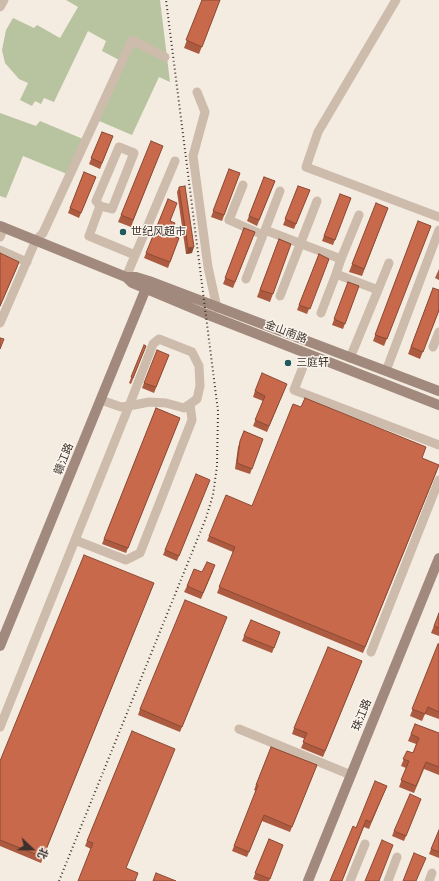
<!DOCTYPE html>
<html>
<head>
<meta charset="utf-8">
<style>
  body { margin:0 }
  #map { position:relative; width:439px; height:881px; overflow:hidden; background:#f4ebe1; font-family:"IBM Plex Sans","Noto Sans SC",sans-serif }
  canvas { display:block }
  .north { position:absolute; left:12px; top:829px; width:40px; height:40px; -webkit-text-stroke:3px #fbf5ee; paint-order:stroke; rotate:112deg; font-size:11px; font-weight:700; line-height:16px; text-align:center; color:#3b302b }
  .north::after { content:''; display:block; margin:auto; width:14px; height:18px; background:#3b302b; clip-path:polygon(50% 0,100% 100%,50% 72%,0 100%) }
</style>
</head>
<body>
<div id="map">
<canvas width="439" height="881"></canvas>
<div class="north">北</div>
</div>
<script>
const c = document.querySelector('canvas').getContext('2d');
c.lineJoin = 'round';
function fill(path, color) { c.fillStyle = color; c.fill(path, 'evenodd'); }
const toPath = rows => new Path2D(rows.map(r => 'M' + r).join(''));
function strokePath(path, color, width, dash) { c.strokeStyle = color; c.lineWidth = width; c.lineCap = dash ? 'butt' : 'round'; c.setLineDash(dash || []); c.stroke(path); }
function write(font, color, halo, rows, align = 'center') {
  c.font = font + ' "IBM Plex Sans","Noto Sans SC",sans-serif'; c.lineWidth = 3; c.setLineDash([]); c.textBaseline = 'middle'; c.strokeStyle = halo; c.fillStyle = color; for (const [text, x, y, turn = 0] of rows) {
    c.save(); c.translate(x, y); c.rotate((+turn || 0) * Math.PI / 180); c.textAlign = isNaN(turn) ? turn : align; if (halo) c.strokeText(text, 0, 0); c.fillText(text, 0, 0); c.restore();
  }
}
const green = toPath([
  [66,0,160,0,170,82,159,77,132,135,97,120,123,62,102,51,106,41,88,31,54,102,44,98,41,104,35,101,32,106,20,100,28,83,19,79,5,63,2,50,6,30,13,18,34,28,37,25,60,38,78,7],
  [0,113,36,126,40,121,83,139,67,174,23,156,6,198,0,196]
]);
const street = toPath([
  [396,0,318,132,306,167,439,217],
  [0,7,4,0],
  [197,92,205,112,193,156,208,267,217,308],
  [243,185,229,220,263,235,265,230,341,259,336,274,378,290,389,263],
  [100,206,96,201,119,147,134,153,112,209,100,206,89,236,135,255],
  [265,230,280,191],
  [0,237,4,227],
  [0,250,27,262],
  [341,259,359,215],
  [126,277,175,161],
  [246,279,263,235],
  [280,296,317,201],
  [321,313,336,274],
  [0,323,36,240,43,233,132,40,165,57],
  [433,347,439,332],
  [308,354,294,390,439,445],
  [350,358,378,290],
  [386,371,439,230],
  [101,400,121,407,129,406,149,402,166,403,184,408,190,404,197,399,200,386,199,366,192,352,159,339,153,344,129,406,75,540,126,560,140,553,192,420,190,404],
  [371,652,439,480],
  [0,727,75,540],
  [239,729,351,775],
  [350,881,365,844],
  [388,881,397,857],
  [429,881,432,873]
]);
const secondary = toPath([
  [0,226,126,277,136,277,149,281,439,391],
  [126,277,132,283,206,314,439,405],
  [0,646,149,281],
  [308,881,439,558]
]);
const rail = toPath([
  [59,881,206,518,213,495,217,466,218,411,166,0]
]);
const wall = toPath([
  [202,0,220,0,199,54,184,48],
  [102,132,113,136,100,169,89,164],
  [160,153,131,227,118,222,121,215],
  [229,169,240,173,222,221,211,217],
  [84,172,96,177,79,218,68,213],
  [264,177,275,181,257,226,247,221],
  [298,186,310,190,294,229,283,225],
  [179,187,192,253,186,254,177,192],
  [340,194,351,198,333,245,322,241],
  [168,199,171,221,170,235,179,238,168,268,144,258],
  [376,203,388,208,362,276,349,272],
  [418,221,431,226,384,346,373,341],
  [244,228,255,232,233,288,223,284],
  [279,239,291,244,270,302,257,297],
  [319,254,329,259,307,314,297,310],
  [439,269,439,280,435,278],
  [348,282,359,286,343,329,332,325],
  [433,288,439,311,420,359,408,354],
  [144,345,146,346,131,384,129,383],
  [169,355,154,393,142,388,144,383],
  [287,384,267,432,253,426,263,401,253,397,255,391],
  [156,408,180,418,126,553,102,544],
  [244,431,263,439,250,474,235,469,238,447],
  [422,458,437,471,363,653,217,593,233,552,207,541,209,536,252,506],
  [210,480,177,561,163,555,165,550],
  [213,571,201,599,184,592,187,586,202,572],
  [154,583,41,863,0,846,0,761],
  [439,613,439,636,431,633],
  [227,617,180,732,138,715,140,709],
  [251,620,280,632,272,653,242,641],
  [438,644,439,644,439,719,425,714,422,721,410,716],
  [360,666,323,757,301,748,305,739,292,734,294,728],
  [415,724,439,733,439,775,424,769,414,793,399,787,406,768,401,766,407,751,413,753,416,744,408,741],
  [132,731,126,868,135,881,91,849,85,846],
  [271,747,317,765,290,832,262,821,247,857,232,851,256,791,254,790],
  [387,786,369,829,364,827,342,881,356,828],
  [421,799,404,841,392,836,394,831],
  [439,830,439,858,429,854],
  [269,839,283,845,269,881,259,881,253,879]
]);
const shadedWall = toPath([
  [194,247,192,253,186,254,188,248],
  [19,262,17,268,0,307,0,306]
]);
const building = toPath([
  [202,0,220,0,202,47,186,40,202,0],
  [102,132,113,136,102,163,91,158,102,132],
  [151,141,163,146,133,220,121,215,151,141],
  [229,169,240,173,224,215,213,211,229,169],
  [84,172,96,177,81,213,70,208,84,172],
  [264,177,275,181,259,220,249,216,264,177],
  [185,186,194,247,188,248,179,187,185,186],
  [298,186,310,190,296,224,285,219,298,186],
  [340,194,351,198,335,240,324,236,340,194],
  [168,199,177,203,170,221,175,223,170,235,179,238,170,262,146,253,168,199],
  [376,203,388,208,364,269,352,264,376,203],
  [418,221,431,226,387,339,375,335,418,221],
  [244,228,255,232,235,282,225,278,244,228],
  [279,239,291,244,273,294,260,290,279,239],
  [0,253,19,262,0,306,0,253],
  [319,254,329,259,310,309,299,305,319,254],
  [348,282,359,286,345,324,334,319,348,282],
  [433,288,439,290,439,310,423,352,411,347,433,288],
  [0,338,4,339,0,349,0,338],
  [144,345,146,346,133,378,131,377,144,345],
  [157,350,169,355,156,387,144,383,157,350],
  [262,373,287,384,269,426,255,420,265,396,255,391,262,373],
  [305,398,426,447,422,458,439,465,365,647,219,587,235,547,209,536,226,495,252,506,293,404,301,407,305,398],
  [156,408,180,418,128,548,104,539,156,408],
  [244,431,263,439,252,469,237,463,240,441,244,431],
  [196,474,210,480,179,556,165,550,196,474],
  [84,555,154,583,43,857,0,840,0,761,84,555],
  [207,562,215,565,203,593,187,586,194,569,202,572,207,562],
  [185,600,227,617,182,727,140,709,185,600],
  [439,613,439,628,434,626,439,613],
  [251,620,280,632,274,648,244,636,251,620],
  [438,644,439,644,439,712,428,707,425,714,412,709,438,644],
  [328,647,362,661,325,751,303,742,307,733,294,728,328,647],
  [415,724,439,733,439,767,426,762,416,786,401,780,409,761,403,759,407,751,413,753,419,738,411,734,415,724],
  [132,731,175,749,126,868,138,873,135,881,78,881,93,843,87,841,132,731],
  [271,747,317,765,292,827,264,815,249,852,234,846,258,785,256,785,271,747],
  [375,781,387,786,371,822,366,820,342,881,330,881,353,826,356,828,375,781],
  [410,794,421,799,406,836,394,831,410,794],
  [439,830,439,852,431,849,439,830],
  [269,839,283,845,270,879,255,873,269,839],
  [382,840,393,845,379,881,365,881,382,840],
  [414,853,426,858,416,881,403,881,414,853],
  [156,873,176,881,153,881,156,873]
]);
const markers = [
  [123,232,4,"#1f5a5e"],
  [288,363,4,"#1f5a5e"]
];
const poiNames = [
  ["世纪风超市",131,232],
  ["三庭轩",296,363]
];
const streetNames = [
  ["金山南路",286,332,21],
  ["赣江路",64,459,-68],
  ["珠江路",362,715,-68]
];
fill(green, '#b8c4a0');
strokePath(street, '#cdbbac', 9);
strokePath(secondary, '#a18a7d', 10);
strokePath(rail, '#3b302b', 2, [1, 3]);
fill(wall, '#ac5a40');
fill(shadedWall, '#8c4a34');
fill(building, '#c8694b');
strokePath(building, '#8c4a34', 1);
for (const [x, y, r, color] of markers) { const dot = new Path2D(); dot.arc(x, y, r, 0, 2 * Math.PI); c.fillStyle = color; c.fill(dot); strokePath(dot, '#fbf5ee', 1.5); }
write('11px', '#3b302b', '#fbf5ee', poiNames, 'left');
write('11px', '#3b302b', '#fbf5ee', streetNames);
</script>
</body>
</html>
